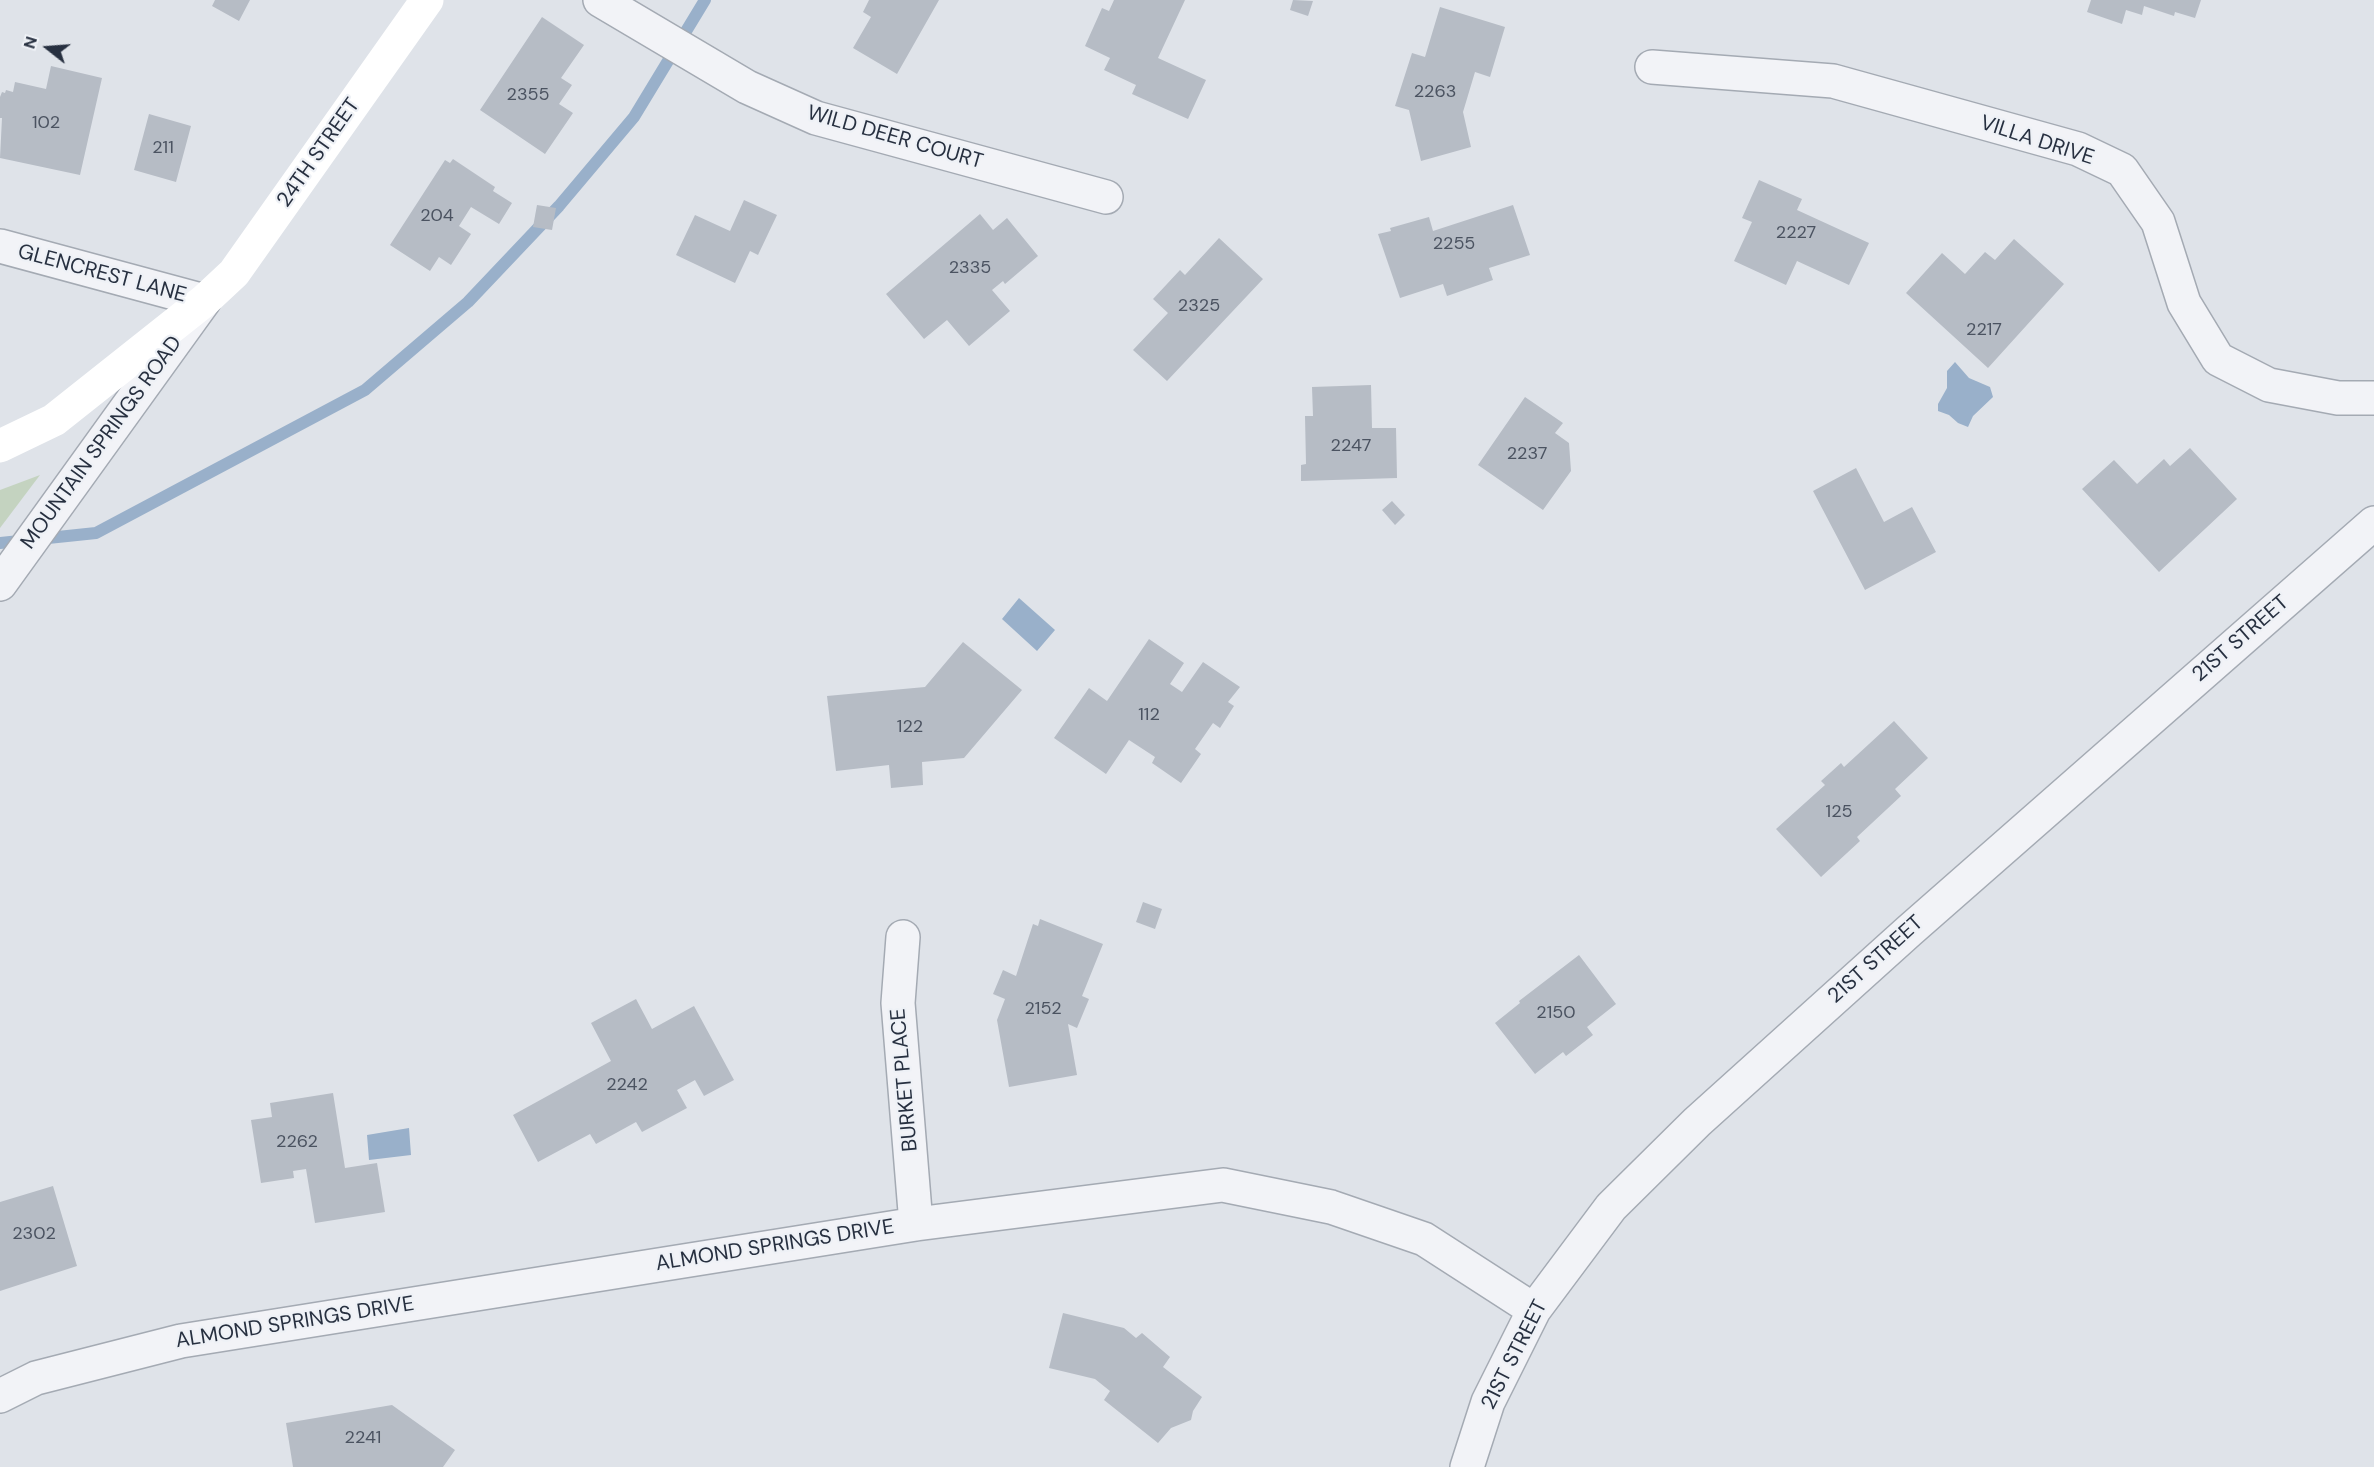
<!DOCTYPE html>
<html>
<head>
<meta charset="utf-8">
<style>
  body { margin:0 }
  #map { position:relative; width:2374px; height:1467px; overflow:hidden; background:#dfe3e9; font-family:"DM Sans",sans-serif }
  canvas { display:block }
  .north { position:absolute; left:18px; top:18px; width:60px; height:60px; -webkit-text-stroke:4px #eef1f6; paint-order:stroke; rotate:287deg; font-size:16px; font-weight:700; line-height:24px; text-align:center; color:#273040 }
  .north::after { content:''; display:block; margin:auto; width:21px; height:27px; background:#273040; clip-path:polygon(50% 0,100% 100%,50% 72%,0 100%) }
</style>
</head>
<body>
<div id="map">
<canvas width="2374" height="1467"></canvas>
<div class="north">N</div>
</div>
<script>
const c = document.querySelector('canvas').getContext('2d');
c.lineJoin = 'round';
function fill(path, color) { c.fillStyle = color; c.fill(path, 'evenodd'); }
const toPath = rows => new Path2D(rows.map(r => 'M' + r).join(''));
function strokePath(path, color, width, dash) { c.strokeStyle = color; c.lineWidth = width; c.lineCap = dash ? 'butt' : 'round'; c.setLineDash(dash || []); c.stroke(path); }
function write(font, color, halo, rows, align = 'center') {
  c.font = font + ' "DM Sans",sans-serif'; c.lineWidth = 4.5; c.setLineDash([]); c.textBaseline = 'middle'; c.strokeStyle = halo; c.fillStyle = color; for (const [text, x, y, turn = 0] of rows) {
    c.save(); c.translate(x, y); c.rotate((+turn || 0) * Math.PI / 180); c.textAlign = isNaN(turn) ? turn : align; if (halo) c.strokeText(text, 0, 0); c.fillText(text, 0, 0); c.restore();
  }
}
const green = toPath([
  [40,475,0,528,0,490]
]);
const water = toPath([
  [1955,362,1969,378,1990,387,1993,397,1973,416,1968,427,1958,423,1949,415,1938,411,1938,404,1947,388,1947,371],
  [1019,598,1055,630,1037,651,1002,619],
  [409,1128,411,1155,369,1160,367,1135]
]);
const stream = toPath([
  [0,543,96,533,365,390,468,302,559,206,634,117,705,0]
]);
const building = toPath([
  [215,0,250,0,239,21,212,6],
  [869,0,939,0,897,74,853,48,871,17,863,12],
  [1114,0,1185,0,1158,58,1206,80,1188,119,1132,94,1136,85,1104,70,1110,58,1085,46,1102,8,1109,11],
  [1293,0,1313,1,1308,16,1290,10],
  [2091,0,2201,0,2195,18,2175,12,2174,16,2144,6,2142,15,2126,10,2122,24,2087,12],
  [1440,7,1505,27,1490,77,1475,72,1463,112,1471,147,1421,161,1409,110,1395,106,1412,53,1425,57],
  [542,17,584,45,561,78,572,85,559,104,573,113,545,154,480,110],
  [51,66,102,78,80,175,0,158,2,118,0,118,0,97,2,92,5,93,6,90,13,92,15,82,46,89],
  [149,114,191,126,176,182,134,170],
  [453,159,495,187,493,191,512,203,499,224,471,207,459,226,471,234,451,265,439,257,430,271,390,245,445,160,450,163],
  [1759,180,1802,199,1797,210,1869,243,1849,285,1797,261,1786,285,1734,261,1752,222,1742,218],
  [744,200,777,215,758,255,750,251,735,283,676,255,695,215,730,231],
  [537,205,556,208,552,230,533,227],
  [1513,205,1530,255,1489,268,1493,280,1447,296,1443,284,1400,298,1378,234,1391,231,1390,228,1429,217,1433,231],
  [980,214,993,230,1007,218,1038,256,1005,284,1003,281,992,290,1010,311,969,346,947,320,924,339,886,294],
  [1219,238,1263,279,1167,381,1133,350,1168,313,1153,299,1180,270,1185,275],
  [2014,239,2064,284,1988,368,1906,293,1942,253,1965,274,1985,252,1995,260],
  [1371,385,1372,428,1396,428,1397,478,1301,481,1301,465,1306,464,1305,416,1313,416,1312,387],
  [1525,397,1563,423,1555,433,1569,443,1571,471,1543,510,1478,465],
  [2190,448,2237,499,2159,572,2082,489,2114,460,2137,484,2164,459,2170,466],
  [1856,468,1884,522,1912,507,1936,552,1865,590,1813,491],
  [1392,501,1405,515,1395,525,1382,510],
  [1149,639,1184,663,1170,684,1182,692,1203,662,1240,687,1228,702,1234,706,1220,728,1213,723,1195,749,1201,754,1181,783,1152,763,1155,757,1129,740,1106,774,1054,738,1089,688,1107,701],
  [963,642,1022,690,964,758,922,762,923,785,891,788,889,765,836,771,827,696,925,687],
  [1894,721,1928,758,1895,789,1901,796,1857,837,1860,841,1821,877,1776,829,1825,785,1821,781,1841,763,1844,767],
  [1143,902,1162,909,1155,929,1136,922],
  [1040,919,1103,944,1082,996,1089,999,1077,1028,1068,1024,1077,1075,1009,1087,997,1020,1005,999,993,994,1003,970,1016,976,1033,924,1038,926],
  [1579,955,1616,1004,1587,1027,1593,1035,1566,1056,1563,1052,1535,1074,1495,1023,1520,1003,1519,1001],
  [636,999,652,1029,694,1006,734,1080,704,1096,695,1080,677,1090,687,1108,642,1132,636,1122,596,1144,590,1134,538,1162,513,1115,611,1061,591,1023],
  [333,1093,345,1168,377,1163,385,1212,315,1223,306,1169,293,1171,294,1178,261,1183,251,1120,272,1117,270,1103],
  [53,1186,77,1266,0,1291,0,1202],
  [1063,1313,1124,1328,1136,1338,1142,1333,1170,1357,1163,1367,1202,1397,1193,1411,1191,1420,1171,1428,1158,1443,1104,1400,1110,1391,1095,1379,1049,1368],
  [392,1405,455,1450,443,1467,293,1467,286,1423]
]);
const minor = toPath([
  [600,0,747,87,816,118,1106,197],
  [1652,67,1833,81,2078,149,2122,170,2158,222,2184,303,2218,359,2269,385,2338,398,2374,398],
  [0,246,204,301,0,584],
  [903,937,898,1003,916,1224],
  [0,1396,36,1378,181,1341,916,1224,1223,1185,1331,1207,1424,1239,1534,1310],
  [1467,1467,1488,1402,1534,1310,1611,1207,1697,1122,1909,931,2374,523]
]);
const secondary = toPath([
  [0,446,54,420,204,301,234,273,427,0]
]);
const numberNames = [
  ["2263",1435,92],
  ["2355",528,95],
  ["102",46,123],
  ["211",163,148],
  ["204",437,216],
  ["2227",1796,233],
  ["2255",1454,244],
  ["2335",970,268],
  ["2325",1199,306],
  ["2217",1984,330],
  ["2247",1351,446],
  ["2237",1527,454],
  ["112",1149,715],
  ["122",910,727],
  ["125",1839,812],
  ["2152",1043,1009],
  ["2150",1556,1013],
  ["2242",627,1085],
  ["2262",297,1142],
  ["2302",34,1234],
  ["2241",363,1438]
];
const streetNames = [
  ["WILD DEER COURT",895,138,16],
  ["VILLA DRIVE",2037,141,18],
  ["24TH STREET",319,153,-55],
  ["GLENCREST LANE",102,274,15],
  ["MOUNTAIN SPRINGS ROAD",102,443,-54],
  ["21ST STREET",2241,639,-41],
  ["21ST STREET",1876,960,-42],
  ["BURKET PLACE",905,1080,-95],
  ["ALMOND SPRINGS DRIVE",775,1246,-9],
  ["ALMOND SPRINGS DRIVE",295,1323,-9],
  ["21ST STREET",1515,1355,-63]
];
fill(green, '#c4d3c0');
fill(water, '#99b0ca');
strokePath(stream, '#99b0ca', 12);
fill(building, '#b6bcc5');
strokePath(minor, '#a4aab3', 36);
strokePath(minor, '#f2f3f7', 33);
strokePath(secondary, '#fff', 33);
write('18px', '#4b5361', null, numberNames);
write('21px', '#273040', '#eef1f6', streetNames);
</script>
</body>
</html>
